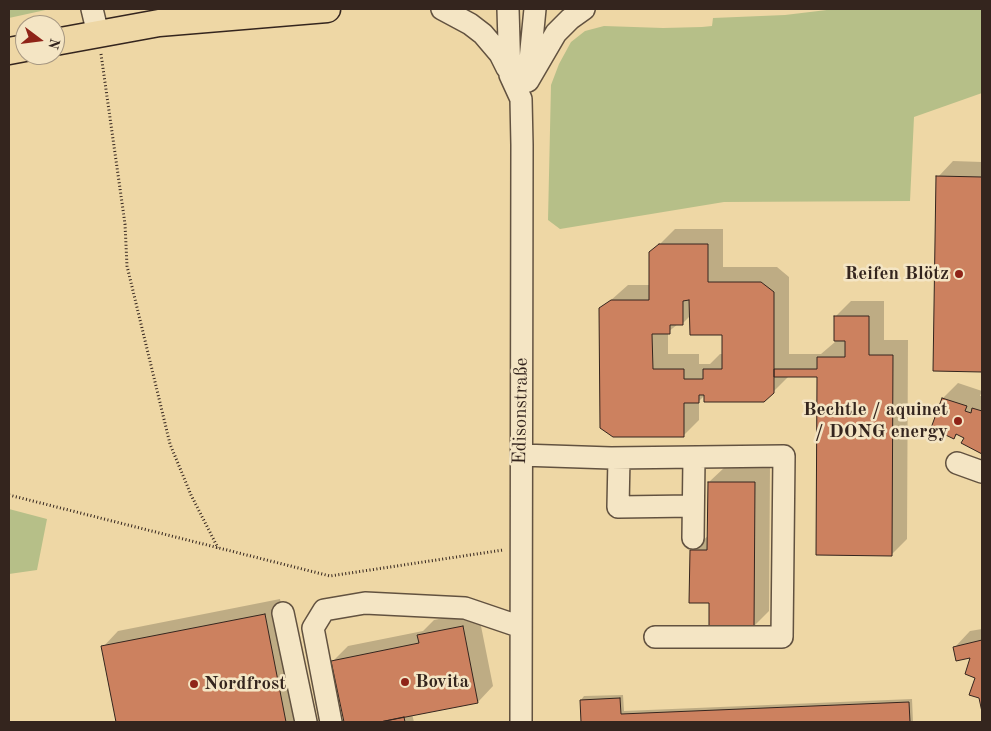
<!DOCTYPE html>
<html>
<head>
<meta charset="utf-8">
<style>
  body { margin:0 }
  #map { position:relative; width:991px; height:731px; overflow:hidden; background:#eed7a5; font-family:"Old Standard TT",serif }
  canvas { display:block }
  .frame { position:absolute; inset:0; border:10px solid #34251e; pointer-events:none }
  .north { position:absolute; left:15px; top:15px; width:50px; height:50px; box-sizing:border-box; background:#f4e5c4; border:1px solid #a79882; border-radius:50%; rotate:105deg; font-size:14px; font-weight:700; line-height:20px; text-align:center; color:#34251e }
  .north::after { content:''; display:block; margin:auto; width:18px; height:22px; background:#8f2418; clip-path:polygon(50% 0,100% 100%,50% 72%,0 100%) }
</style>
</head>
<body>
<div id="map">
<canvas width="991" height="731"></canvas>
<div class="frame"></div>
<div class="north">N</div>
</div>
<script>
const c = document.querySelector('canvas').getContext('2d');
c.lineJoin = 'round';
function fill(path, color) { c.fillStyle = color; c.fill(path, 'evenodd'); }
const toPath = rows => new Path2D(rows.map(r => 'M' + r).join(''));
function strokePath(path, color, width, dash) { c.strokeStyle = color; c.lineWidth = width; c.lineCap = dash ? 'butt' : 'round'; c.setLineDash(dash || []); c.stroke(path); }
function write(font, color, halo, rows, align = 'center') {
  c.font = font + ' "Old Standard TT",serif'; c.lineWidth = 5; c.setLineDash([]); c.textBaseline = 'middle'; c.strokeStyle = halo; c.fillStyle = color; for (const [text, x, y, turn = 0] of rows) {
    c.save(); c.translate(x, y); c.rotate((+turn || 0) * Math.PI / 180); c.textAlign = isNaN(turn) ? turn : align; if (halo) c.strokeText(text, 0, 0); c.fillText(text, 0, 0); c.restore();
  }
}
const green = toPath([
  [9,9,50,9,9,18],
  [835,9,982,9,982,93,914,117,910,201,724,202,560,229,548,220,551,85,559,64,571,42,585,31,604,26,663,28,702,27,712,26,713,18,785,15],
  [9,509,47,519,37,570,9,574]
]);
const shadow = toPath([
  [953,161,982,162,982,371,934,370,938,177],
  [675,229,723,229,723,267,777,267,789,277,789,354,821,354,835,342,835,317,851,301,884,301,884,340,908,340,907,539,892,554,818,376,789,376,773,392,706,394,699,401,699,420,683,436,601,309,628,285,651,285,651,253],
  [691,315,723,333,723,354,720,354,710,364,699,364,699,354,668,354,668,332,678,324,682,324],
  [958,383,982,391,980,396,982,396,982,452,963,443,966,438,958,434,954,438,933,427,943,398],
  [725,467,770,467,769,611,753,627,710,602,691,551,709,535,709,482],
  [280,599,304,722,111,722,117,721,103,647,118,631],
  [478,611,493,686,478,702,412,714,414,722,345,722,333,661,348,646,423,631,434,620],
  [982,629,982,706,972,656,955,647,970,631],
  [623,695,624,711,912,699,913,722,582,722,581,700,584,696]
]);
const building = toPath([
  [936,176,982,177,982,372,933,371,936,176],
  [659,244,708,244,708,282,761,282,774,292,774,393,764,402,704,402,704,395,699,395,699,403,684,403,684,437,613,437,600,428,599,308,611,300,649,300,649,252,659,244],
  [689,300,690,335,722,335,722,369,703,369,703,379,684,379,684,369,653,369,652,334,670,334,670,325,683,325,683,301,689,300],
  [834,316,869,316,869,355,893,355,892,556,816,555,817,377,774,377,774,369,817,369,817,357,845,357,845,341,834,341,834,316],
  [942,398,967,406,965,411,971,413,972,408,982,411,982,454,961,443,964,438,956,434,954,439,931,428,942,398],
  [708,482,755,482,754,628,709,628,709,603,689,603,690,550,707,550,708,482],
  [265,614,286,722,116,722,101,646,265,614],
  [463,626,478,703,380,722,344,722,331,661,419,643,417,635,463,626],
  [982,640,982,712,979,698,969,695,975,678,965,674,970,658,956,661,953,647,982,640],
  [620,698,621,714,909,702,910,722,581,722,580,700,620,698],
  [404,717,405,722,380,722,404,717]
]);
const path = toPath([
  [34,25,46,22],
  [101,54,125,224,127,266,170,444,191,495,218,548],
  [9,495,330,576,503,550]
]);
const minor = toPath([
  [92,9,98,34],
  [442,9,470,24,483,34,500,54,507,68],
  [508,9,510,75,521,99,522,145,521,722],
  [529,70,535,9],
  [528,81,556,33,570,19,584,9],
  [521,455,611,458,784,456,782,637,655,637],
  [619,458,618,507,693,506],
  [957,463,982,472],
  [693,538,694,458],
  [283,613,306,722],
  [331,722,313,628,324,610,365,603,465,608,521,627]
]);
const major = toPath([
  [55,42,159,23,327,9],
  [9,51,25,48]
]);
const markers = [
  [959,274,5,"#8f2418"],
  [958,421,5,"#8f2418"],
  [405,682,5,"#8f2418"],
  [194,684,5,"#8f2418"]
];
const poiNames = [
  ["Reifen Blötz",949,274],
  ["Bechtle / aquinet",948,410],
  ["/ DONG energy",948,432],
  ["Bovita",415,682,"left"],
  ["Nordfrost",204,684,"left"]
];
const streetNames = [
  ["Edisonstraße",521,411,-89]
];
fill(green, '#b6bf88');
fill(shadow, '#0003');
fill(building, '#cc815f');
strokePath(building, '#34251e', 1);
strokePath(minor, '#625240', 24);
strokePath(major, '#34251e', 29);
strokePath(path, '#34251e', 3, [1, 2.5]);
strokePath(minor, '#f4e5c4', 21);
strokePath(major, '#eed7a5', 26);
for (const [x, y, r, color] of markers) { const dot = new Path2D(); dot.arc(x, y, r, 0, 2 * Math.PI); c.fillStyle = color; c.fill(dot); strokePath(dot, '#f4e5c4', 2); }
write('bold 19px', '#34251e', '#f4e5c4', poiNames, 'right');
write('19px', '#34251e', '#f4e5c4', streetNames);
</script>
</body>
</html>
